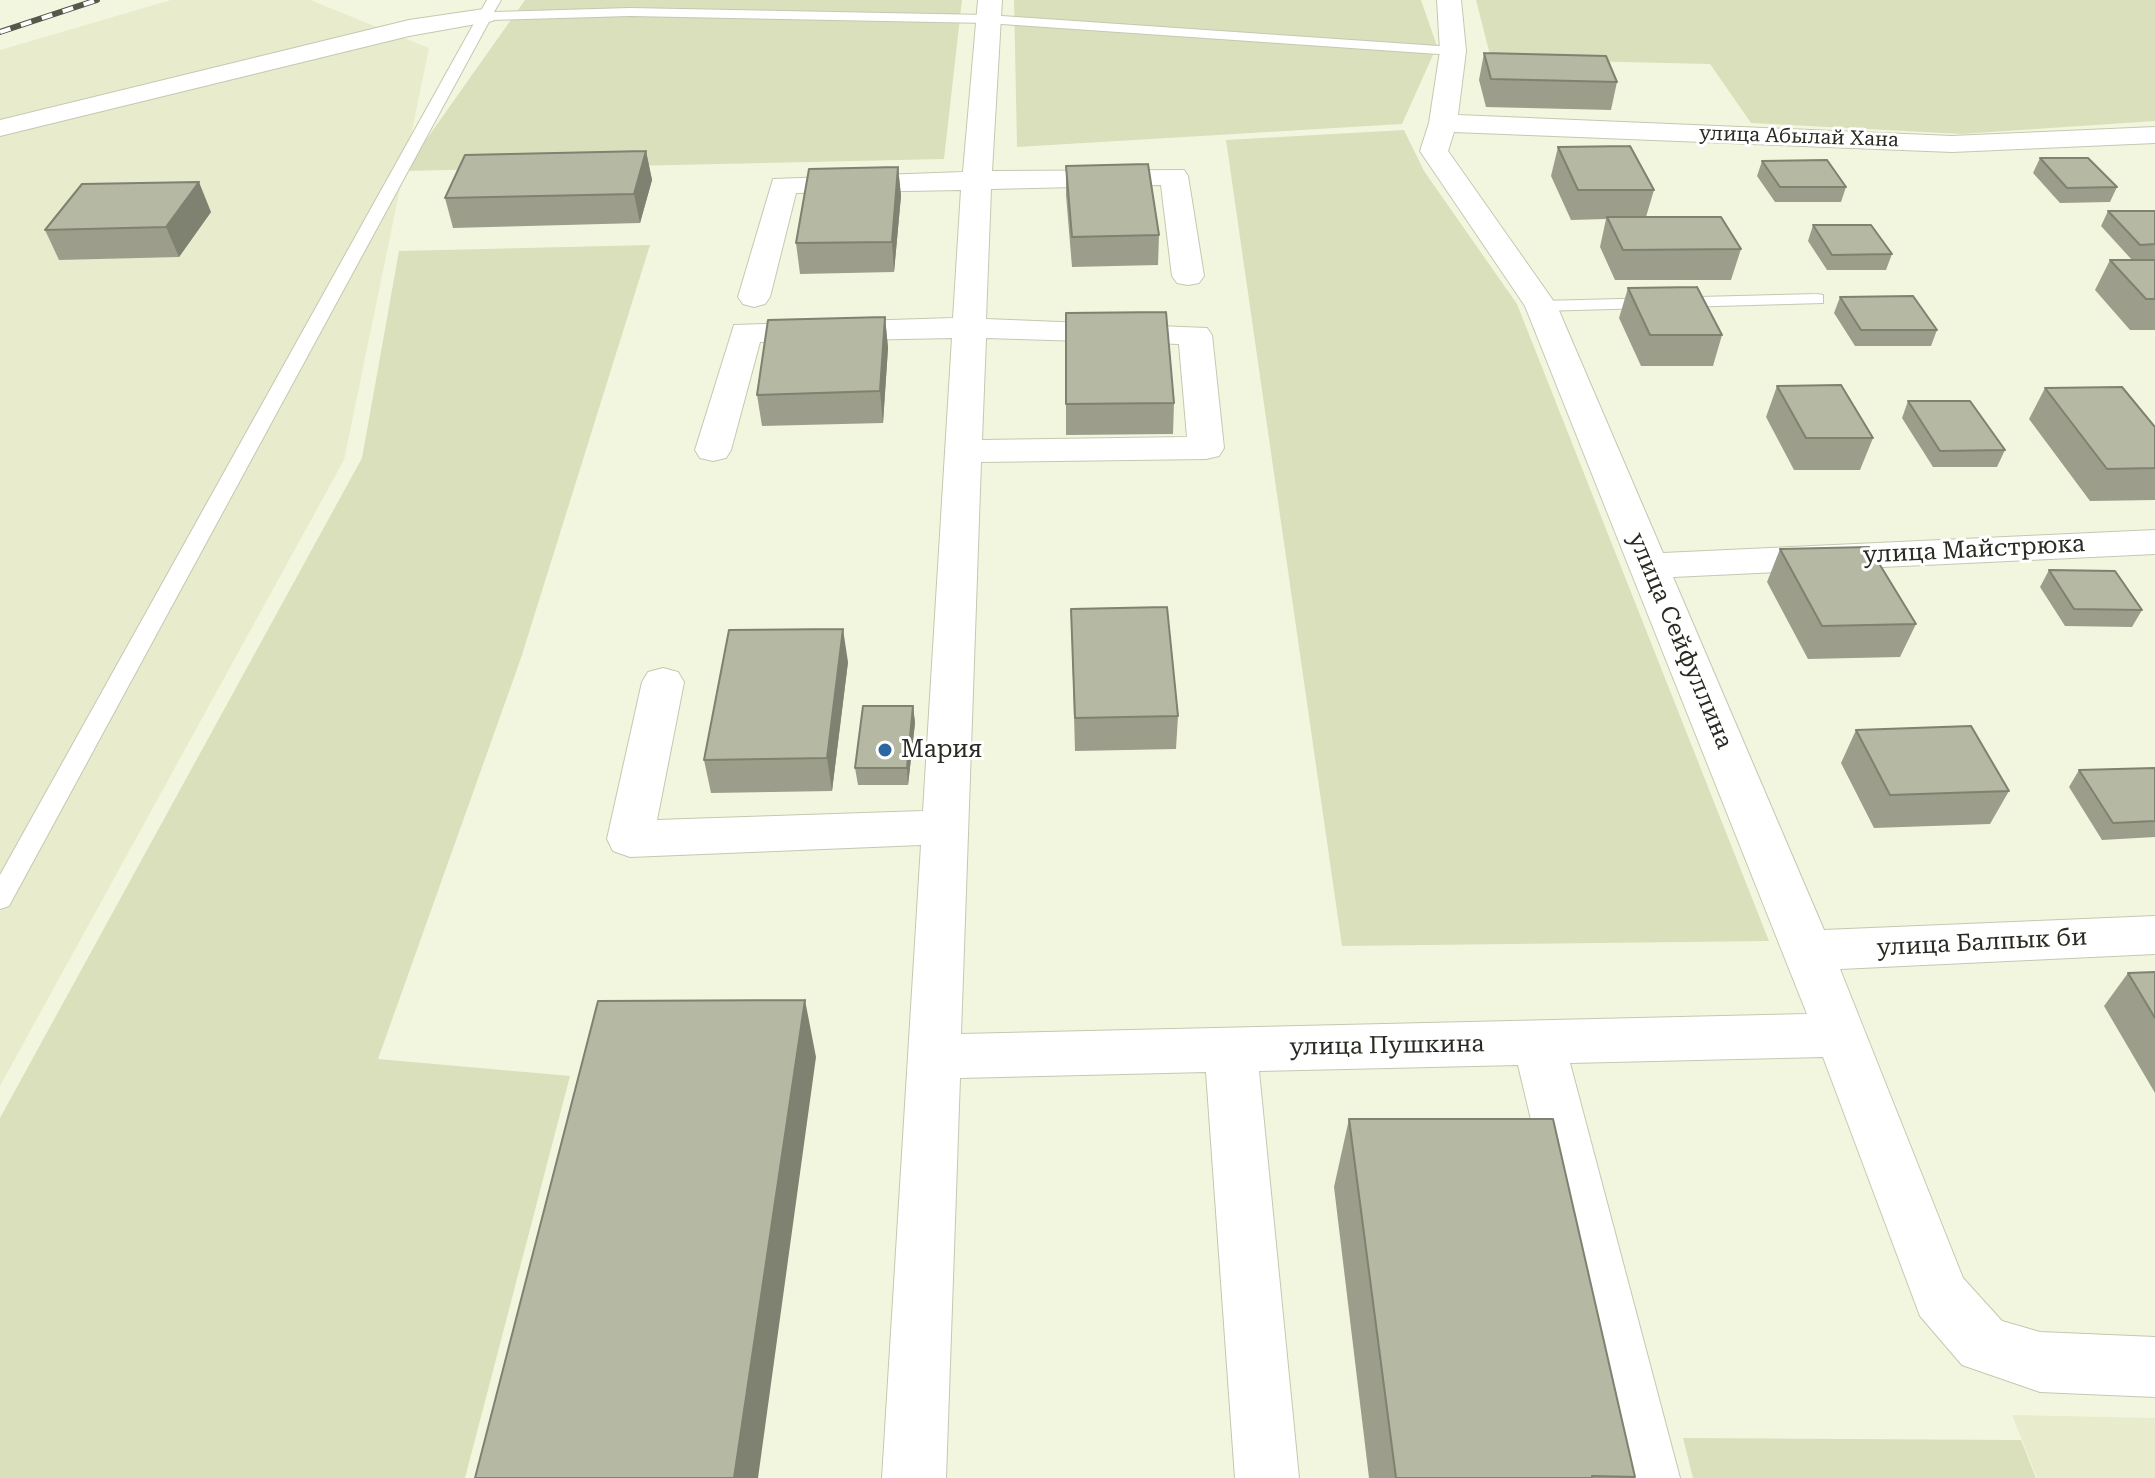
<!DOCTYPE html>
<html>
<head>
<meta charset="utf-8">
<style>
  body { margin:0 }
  canvas { display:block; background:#f3f6de }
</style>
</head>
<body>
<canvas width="2155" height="1478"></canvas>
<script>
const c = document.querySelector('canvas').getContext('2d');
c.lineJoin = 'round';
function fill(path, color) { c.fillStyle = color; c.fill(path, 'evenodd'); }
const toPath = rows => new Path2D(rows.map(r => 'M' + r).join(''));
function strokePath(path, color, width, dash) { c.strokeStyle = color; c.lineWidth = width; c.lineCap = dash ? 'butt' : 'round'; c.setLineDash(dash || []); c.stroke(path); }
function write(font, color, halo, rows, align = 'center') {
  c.font = font + ' "Roboto Serif",serif'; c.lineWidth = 6; c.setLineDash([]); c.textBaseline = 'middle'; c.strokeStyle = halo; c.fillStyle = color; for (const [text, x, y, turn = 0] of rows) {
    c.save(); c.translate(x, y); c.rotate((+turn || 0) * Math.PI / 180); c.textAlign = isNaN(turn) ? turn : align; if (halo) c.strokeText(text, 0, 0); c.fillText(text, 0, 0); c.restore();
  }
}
const built = toPath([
  [171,0,310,0,429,48,344,460,0,1086,0,50],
  [2012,1415,2155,1418,2155,1478,2037,1478]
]);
const green = toPath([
  [525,0,962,0,944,159,404,171],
  [1014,0,1421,0,1437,46,1402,124,1017,147],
  [1476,0,2155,0,2155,121,1962,134,1751,123,1710,64,1491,59],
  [1404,130,1424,171,1517,304,1769,941,1342,946,1226,140],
  [650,245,521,658,378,1059,570,1076,465,1478,0,1478,0,1118,362,458,399,251],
  [1683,1438,2021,1440,2036,1478,1693,1478]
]);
const lane = toPath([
  [487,0,501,0,494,12,630,8,987,15,1453,47,1460,51,1453,55,987,23,630,16,490,20,9,906,0,909,0,875,487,0],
  [1817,294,1823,295,1823,303,1541,311,1532,306,1541,301,1817,294]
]);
const street = toPath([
  [978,0,1002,0,992,171,1184,170,1188,176,1204,276,1199,283,1188,285,1177,283,1172,276,1161,185,991,189,986,319,1207,328,1212,335,1224,448,1219,456,1206,459,981,462,961,1034,1807,1014,1525,306,1420,151,1429,123,1440,51,1437,0,1461,0,1466,51,1458,115,1952,136,2155,127,2155,143,1952,152,1454,132,1448,151,1557,306,1663,553,2155,530,2155,554,1673,577,1824,930,2155,916,2155,954,1840,969,1963,1278,2002,1321,2040,1332,2155,1337,2155,1397,2040,1392,1962,1365,1920,1316,1823,1057,1570,1063,1680,1478,1616,1478,1518,1065,1259,1071,1299,1478,1235,1478,1206,1072,960,1078,946,1478,882,1478,921,845,630,857,613,851,607,839,642,682,648,672,663,668,678,672,684,682,657,820,923,811,952,338,760,342,731,450,726,458,713,461,700,458,695,450,734,325,953,318,961,190,796,193,770,297,765,304,754,307,743,304,738,297,773,179,963,172,978,0],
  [986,338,1179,344,1187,437,982,440,986,338],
  [484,9,493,11,496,16,493,21,409,36,0,136,0,120,409,20,484,9]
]);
const rail = toPath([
  [0,32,97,0]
]);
const wall = toPath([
  [1484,53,1617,82,1611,110,1486,107,1479,80],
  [1558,147,1654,190,1646,217,1741,249,1731,280,1615,280,1600,247,1606,219,1571,220,1551,176],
  [646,151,652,180,640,223,453,228,445,198],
  [2040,158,2117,187,2110,202,2060,203,2033,173],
  [1762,161,1846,187,1841,202,1775,202,1757,176],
  [1066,166,1159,235,1158,265,1072,267,1066,195],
  [898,167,901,196,894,272,800,274,796,243],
  [2108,211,2155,211,2155,330,2130,330,2095,290,2110,260,2132,260,2101,226],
  [211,212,179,257,59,260,45,230],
  [1813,225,1892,254,1886,270,1827,270,1808,241],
  [1628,288,1722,335,1713,366,1641,366,1619,318],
  [1840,297,1937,330,1931,346,1855,346,1834,313],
  [1066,313,1174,403,1173,434,1066,435],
  [885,317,888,348,883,423,762,426,757,395],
  [1777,386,1873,438,1860,470,1794,470,1766,417],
  [2045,388,2155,427,2155,500,2090,501,2029,419],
  [1908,401,2005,450,1997,467,1933,467,1902,418],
  [1780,549,1916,624,1900,657,1808,659,1767,582],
  [2049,570,2142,610,2132,627,2065,626,2040,587],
  [1071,609,1178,716,1176,749,1075,751],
  [848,662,832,791,711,793,704,760],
  [913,706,915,723,908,785,858,785,855,768],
  [1856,730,2009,791,1990,824,1874,828,1841,763],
  [2155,768,2155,837,2102,840,2069,787,2079,770],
  [2155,972,2155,1093,2104,1006,2128,973],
  [1349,1119,1635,1477,1635,1478,1369,1478,1334,1187]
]);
const shadedWall = toPath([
  [646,151,652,180,640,223,634,194],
  [898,167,901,196,894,272,892,242],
  [199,182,211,212,179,257,166,227],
  [885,317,888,348,883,423,880,391],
  [843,629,848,662,832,791,827,758],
  [913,706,915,723,908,785,907,768],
  [805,1000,816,1057,758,1478,734,1478]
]);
const building = toPath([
  [1484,53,1606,56,1617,82,1491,79,1484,53],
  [1630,146,1654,190,1578,190,1558,147,1630,146],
  [646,151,634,194,445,198,465,155,646,151],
  [2040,158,2088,158,2117,187,2067,188,2040,158],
  [1827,160,1846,187,1780,187,1762,161,1827,160],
  [1148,164,1159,235,1072,237,1066,166,1148,164],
  [898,167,892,242,796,243,809,169,898,167],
  [199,182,166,227,45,230,82,184,199,182],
  [2108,211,2155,211,2155,244,2140,245,2108,211],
  [1607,217,1721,217,1741,249,1623,250,1607,217],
  [1813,225,1871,225,1892,254,1832,255,1813,225],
  [2110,260,2155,260,2155,299,2146,299,2110,260],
  [1697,287,1722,335,1650,335,1628,288,1697,287],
  [1913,296,1937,330,1861,330,1840,297,1913,296],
  [1166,312,1174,403,1066,404,1066,313,1166,312],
  [885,317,880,391,757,395,768,320,885,317],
  [1841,385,1873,438,1806,438,1777,386,1841,385],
  [2122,387,2155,427,2155,468,2107,469,2045,388,2122,387],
  [1908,401,1970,401,2005,450,1940,451,1908,401],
  [1869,547,1916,624,1822,626,1780,549,1869,547],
  [2049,570,2115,571,2142,610,2074,609,2049,570],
  [1167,607,1178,716,1075,718,1071,609,1167,607],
  [843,629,827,758,704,760,729,630,843,629],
  [863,706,913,706,907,768,855,768,863,706],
  [1971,726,2009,791,1890,795,1856,730,1971,726],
  [2155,768,2155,821,2113,823,2079,770,2155,768],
  [2155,972,2155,1018,2128,973,2155,972],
  [805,1000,734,1478,475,1478,598,1001,805,1000],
  [1349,1119,1553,1119,1635,1477,1592,1476,1592,1478,1396,1478,1349,1119]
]);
const markers = [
  [885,750,8,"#2d679f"]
];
const farStreetnames = [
  ["улица Абылай Хана",1799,137,2]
];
const streetNames = [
  ["улица Майстрюка",1974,550,-3],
  ["улица Сейфуллина",1680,641,67],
  ["улица Балпык би",1982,943,-3],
  ["улица Пушкина",1387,1046,-1]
];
const poiNames = [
  ["Мария",901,750]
];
fill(built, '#e8ebcc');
fill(green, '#dbe0bc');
strokePath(lane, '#c5c8b1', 2);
strokePath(street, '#c5c8b1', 2);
fill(lane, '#fff');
fill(street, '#fff');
strokePath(rail, '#57584c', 6);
strokePath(rail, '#fff', 4, [11]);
fill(wall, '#9c9e8b');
fill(shadedWall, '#7f8171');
fill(building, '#b5b8a2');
strokePath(building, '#7f8171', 2);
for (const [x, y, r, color] of markers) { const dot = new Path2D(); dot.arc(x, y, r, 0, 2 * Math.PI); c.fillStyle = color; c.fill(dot); strokePath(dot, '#fff', 3); }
write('20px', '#292a22', '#fff', farStreetnames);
write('24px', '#292a22', '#fff', streetNames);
write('24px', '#292a22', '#fff', poiNames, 'left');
</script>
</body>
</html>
